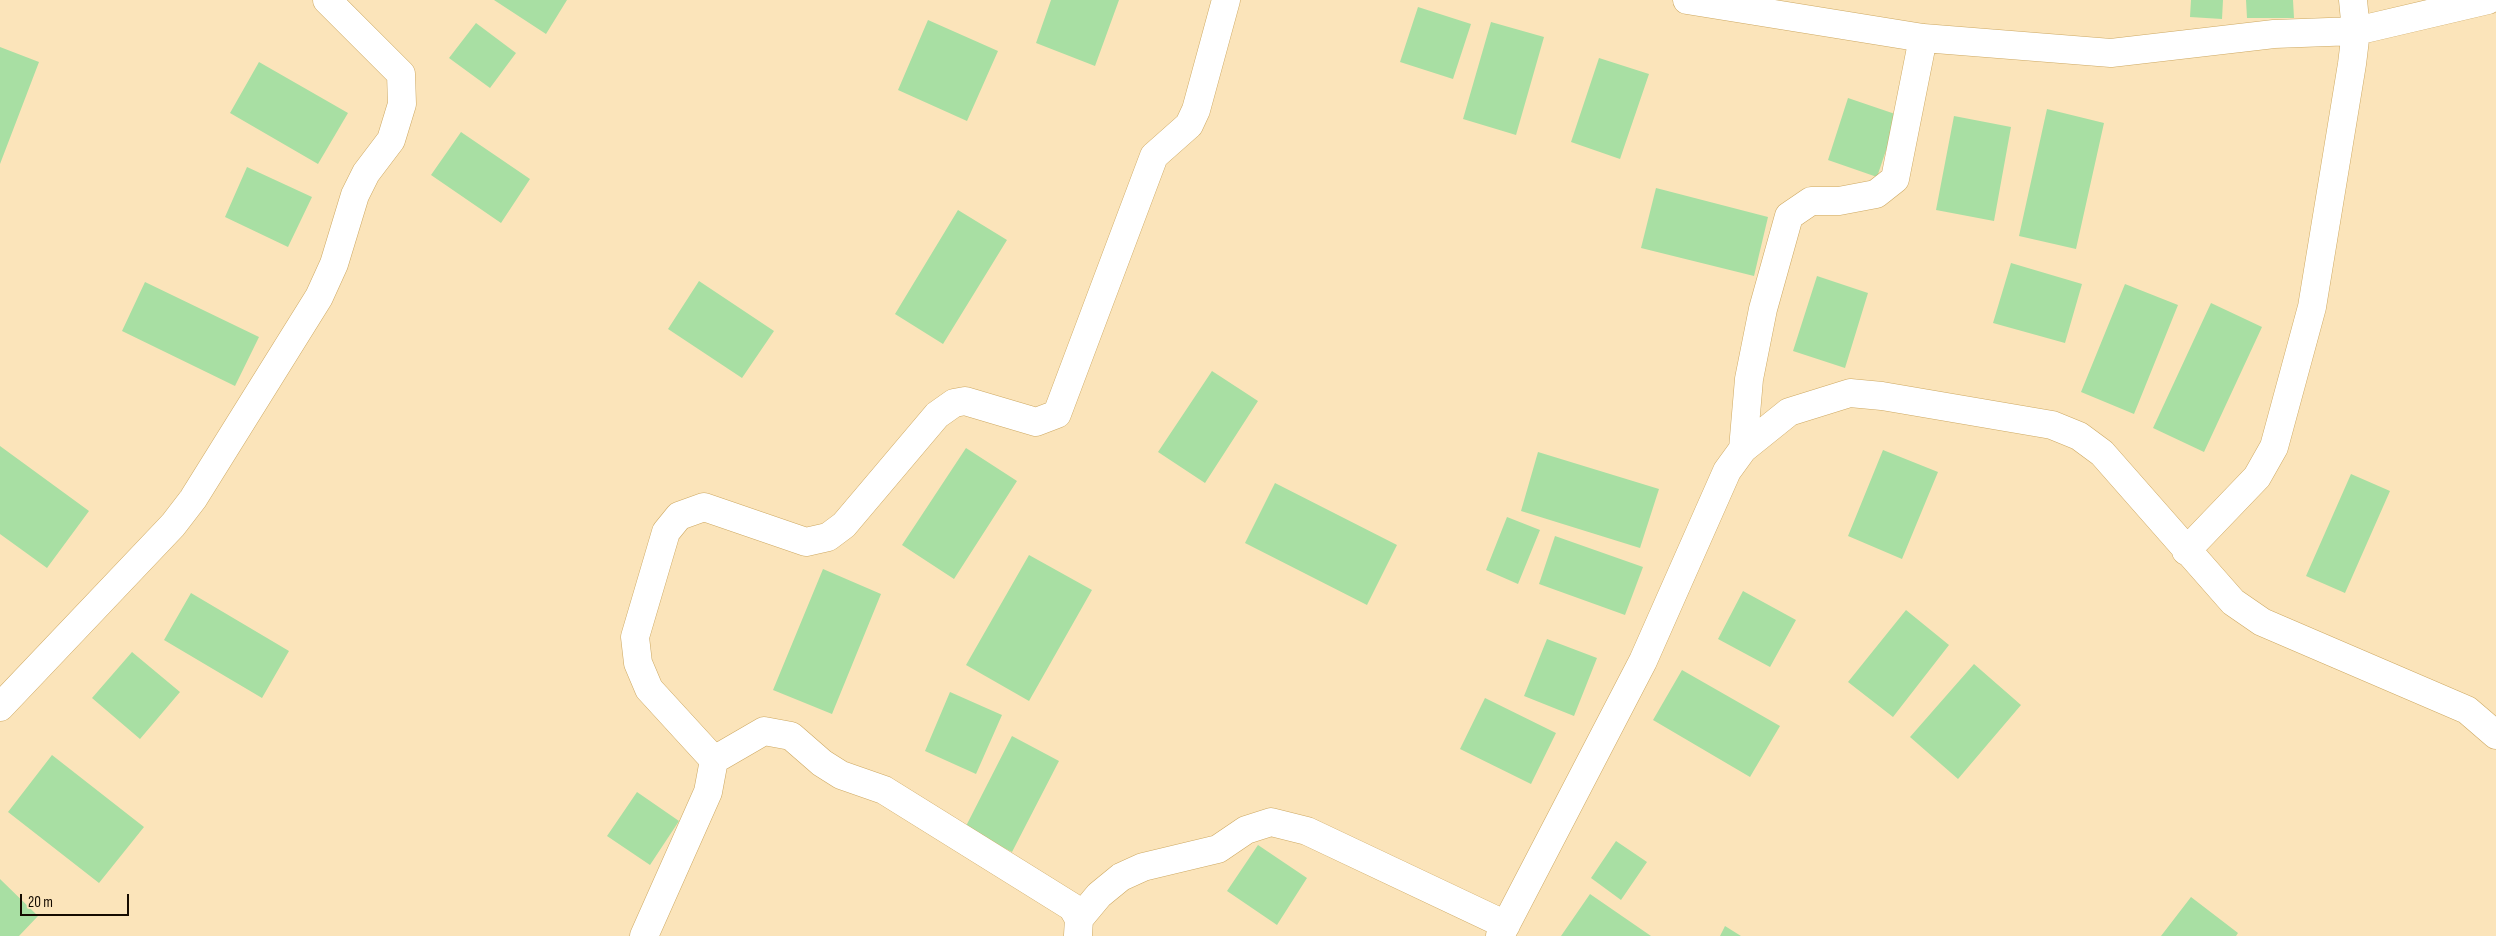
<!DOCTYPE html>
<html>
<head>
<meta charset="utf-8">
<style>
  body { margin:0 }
  #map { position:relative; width:2496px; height:936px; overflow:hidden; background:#fbe4ba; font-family:"Sofia Sans Condensed",sans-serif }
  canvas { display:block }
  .scale { position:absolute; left:20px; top:894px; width:109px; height:22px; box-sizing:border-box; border:2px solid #150b00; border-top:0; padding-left:6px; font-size:15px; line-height:18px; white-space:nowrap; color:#150b00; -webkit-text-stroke:4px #fbe4ba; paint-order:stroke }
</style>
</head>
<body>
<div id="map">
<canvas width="2496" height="936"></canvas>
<div class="scale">20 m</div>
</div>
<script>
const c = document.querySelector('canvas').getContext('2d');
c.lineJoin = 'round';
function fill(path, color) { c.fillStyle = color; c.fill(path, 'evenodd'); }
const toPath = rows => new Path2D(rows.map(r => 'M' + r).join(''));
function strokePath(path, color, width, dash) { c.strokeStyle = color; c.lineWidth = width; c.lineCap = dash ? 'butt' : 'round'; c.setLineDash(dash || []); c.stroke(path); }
const building = toPath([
  [494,0,567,0,546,34],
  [1051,0,1119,0,1095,66,1036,43],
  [2191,0,2223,0,2222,19,2190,17],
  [2246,0,2293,0,2294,18,2247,18],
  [1418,7,1471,24,1453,79,1400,62],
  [928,20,998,51,967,121,898,90],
  [1491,22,1544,37,1516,135,1463,119],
  [476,23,516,53,490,88,449,58],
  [0,47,39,62,0,164],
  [1599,58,1649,74,1620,159,1571,142],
  [259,62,348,113,318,164,230,113],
  [1848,98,1898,115,1877,177,1828,160],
  [2047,109,2104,123,2076,249,2019,236],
  [1954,116,2011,127,1994,221,1936,210],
  [461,132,530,179,501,223,431,175],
  [247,167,312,197,288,247,225,217],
  [1656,188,1768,217,1754,276,1641,248],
  [958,210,1007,240,943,344,895,314],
  [2011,263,2082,284,2065,343,1993,323],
  [1817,276,1868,293,1845,368,1793,351],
  [699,281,774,331,742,378,668,329],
  [145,282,259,337,235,386,122,331],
  [2125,284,2178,305,2134,414,2081,392],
  [2211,303,2262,327,2204,452,2153,428],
  [1212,371,1258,401,1205,483,1158,452],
  [0,446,89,511,47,568,0,534],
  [966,448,1017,481,954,579,902,545],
  [1883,450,1938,472,1902,559,1848,536],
  [1538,452,1659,489,1640,548,1521,511],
  [2351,474,2390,491,2345,593,2306,576],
  [1275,483,1397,545,1367,605,1245,543],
  [1507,517,1540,530,1518,584,1486,570],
  [1555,536,1643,567,1625,615,1539,584],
  [1029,555,1092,590,1029,701,966,665],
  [823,569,881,594,832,714,773,690],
  [1743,591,1796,620,1770,667,1718,639],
  [191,593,289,651,262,698,164,640],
  [1906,610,1949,645,1893,717,1848,682],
  [1547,639,1597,658,1574,716,1524,696],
  [132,652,180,692,140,739,92,698],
  [1974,664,2021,705,1958,779,1910,737],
  [1682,670,1780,726,1750,777,1653,720],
  [950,692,1002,715,976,774,925,751],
  [1485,698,1556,733,1531,784,1460,749],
  [1012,736,1059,761,1012,852,965,828],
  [52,755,144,827,99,883,8,812],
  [637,792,679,821,650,865,607,836],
  [1616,841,1647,862,1621,900,1591,878],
  [1258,845,1307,878,1277,925,1227,891],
  [0,879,38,916,19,936,0,936],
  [1590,894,1651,936,1561,936],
  [2191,897,2238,933,2236,936,2161,936],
  [1725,926,1741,936,1720,936]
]);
const minor = toPath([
  [1687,0,1923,38,2111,53,2274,34,2356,31,2488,0],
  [1743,449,1749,379,1763,309,1789,216,1811,201,1839,201,1876,194,1895,179,1923,38],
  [2186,551,2257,477,2274,447,2312,307,2352,64,2356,31,2353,0],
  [0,707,173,525,193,499,319,297,334,264,355,195,366,173,391,140,402,104,401,74,327,0],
  [714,760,649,689,638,663,635,637,666,532,679,516,704,507,806,542,828,537,844,525,937,415,954,403,965,401,1036,422,1057,414,1154,156,1189,125,1196,110,1226,0],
  [1078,935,1079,919,1099,895,1121,877,1143,867,1218,849,1246,830,1271,822,1307,831,1506,925],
  [644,936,708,792,714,760,764,731,791,736,822,763,841,775,884,790,1072,907,1079,919],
  [1500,936,1643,661,1727,471,1743,449,1789,412,1850,393,1882,396,2052,425,2079,436,2102,453,2233,602,2262,622,2467,710,2496,735]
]);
fill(building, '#a8dfa3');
strokePath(minor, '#cda861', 29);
strokePath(minor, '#fff', 28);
</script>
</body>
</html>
